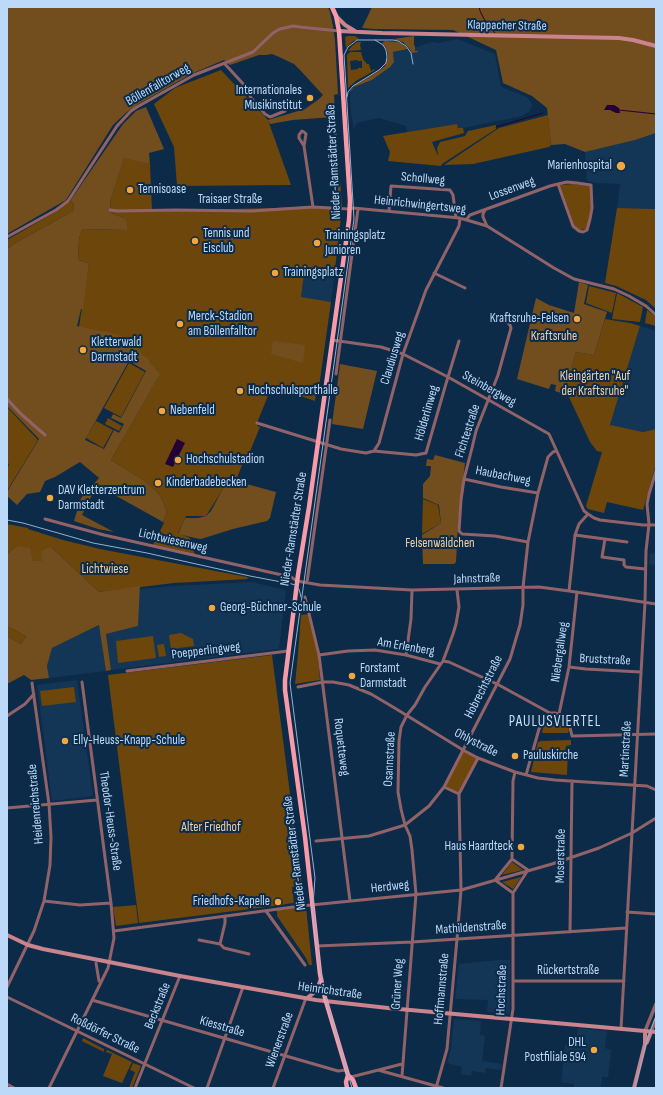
<!DOCTYPE html>
<html>
<head>
<meta charset="utf-8">
<style>
  body { margin:0 }
  #map { position:relative; width:663px; height:1095px; overflow:hidden; background:#0c2b48; font-family:"Sofia Sans Condensed",sans-serif }
  canvas { display:block }
  .frame { position:absolute; inset:0; border:8px solid #bcd9f9; pointer-events:none }
</style>
</head>
<body>
<div id="map">
<canvas width="663" height="1095"></canvas>
<div class="frame"></div>
</div>
<script>
const c = document.querySelector('canvas').getContext('2d');
c.lineJoin = 'round';
function fill(path, color) { c.fillStyle = color; c.fill(path, 'evenodd'); }
const toPath = rows => new Path2D(rows.map(r => 'M' + r).join(''));
function strokePath(path, color, width, dash) { c.strokeStyle = color; c.lineWidth = width; c.lineCap = dash ? 'butt' : 'round'; c.setLineDash(dash || []); c.stroke(path); }
function write(font, color, halo, rows, align = 'center') {
  c.font = font + ' "Sofia Sans Condensed",sans-serif'; c.lineWidth = 4; c.setLineDash([]); c.textBaseline = 'middle'; c.strokeStyle = halo; c.fillStyle = color; for (const [text, x, y, turn = 0] of rows) {
    c.save(); c.translate(x, y); c.rotate((+turn || 0) * Math.PI / 180); c.textAlign = isNaN(turn) ? turn : align; if (halo) c.strokeText(text, 0, 0); c.fillText(text, 0, 0); c.restore();
  }
}
const built = toPath([
  [457,39,495,54,501,87,527,97,532,104,530,111,522,116,458,129,457,124,407,132,406,126,379,118,359,122,356,124,354,129,351,114,350,97,351,91,354,87,372,80,390,67,394,59,392,52,407,50,432,42,438,43],
  [656,133,656,209,617,208,620,184,597,183,587,181,585,152,635,140],
  [304,274,334,278,331,302,301,298],
  [640,326,656,331,656,429,643,432,610,426],
  [650,553,656,554,656,565,649,564],
  [252,582,286,590,279,649,111,670,106,634,138,626,140,589,174,586],
  [100,625,106,671,49,678,47,666,52,648],
  [77,680,93,796,52,801,37,685],
  [499,960,510,960,510,1014,487,1012,488,1000,455,999,459,964],
  [454,1019,481,1021,480,1035,485,1036,482,1061,502,1064,501,1070,486,1068,485,1073,472,1071,471,1076,461,1074,462,1067,447,1063,451,1049],
  [578,1028,607,1031,605,1048,611,1050,608,1077,602,1077,601,1088,574,1088,574,1084,561,1082,565,1045,576,1047]
]);
const green = toPath([
  [348,36,355,36,359,39,353,41,346,48,345,37],
  [357,42,361,42,361,43,360,44,361,50,348,51,352,46],
  [350,52,361,52,363,59,367,64,369,64,371,71,374,69,375,70,356,81,348,88,347,55],
  [357,60,358,61,362,61,362,68,358,68,358,69,351,70,350,61],
  [221,70,268,120,291,185,177,186,174,147,154,104,175,88],
  [548,115,551,145,549,147,473,164,444,165,499,128],
  [457,124,458,128,463,128,464,133,432,142,438,156,437,148,440,142,465,136,468,131,496,125,496,129,468,147,442,164,441,166,388,161,390,152,383,136],
  [124,157,150,164,152,211,313,207,342,208,334,278,304,274,301,297,331,302,318,394,316,394,315,401,272,386,257,423,257,426,260,427,246,461,244,460,237,478,231,476,206,516,186,516,178,533,190,538,195,555,153,545,164,523,163,522,167,512,160,495,145,481,111,460,158,377,79,327,89,263,78,260,79,239,82,229,127,230,124,218,111,213,110,202],
  [574,184,590,186,591,206,589,219,586,229,580,230,574,225,560,185],
  [70,201,74,203,73,211,17,242,7,249,7,240,57,211],
  [617,208,656,209,656,309,646,300,616,286,605,283],
  [589,286,616,293,612,313,586,303],
  [617,293,643,307,640,322,612,319],
  [647,310,656,317,656,326,645,323],
  [605,319,630,323,640,326,610,425,643,432,656,429,656,464,643,510,607,502,604,513,588,509,586,506,602,452,597,451,590,442,568,395,564,394,576,352,594,355],
  [129,363,145,372,121,417,104,408],
  [7,407,38,440,7,491,7,470,9,464,7,463],
  [108,418,122,426,119,431,105,424],
  [96,421,113,430,103,448,86,438],
  [423,499,438,505,441,523,422,534],
  [7,524,28,528,28,529,63,540,100,549,247,577,248,579,174,583,99,592,51,547,43,561,33,561,17,546,7,554],
  [309,614,318,655,320,680,295,684,298,654,301,615],
  [7,626,26,636,21,644,7,636],
  [181,633,193,639,194,646,171,649,169,635],
  [153,636,156,658,118,663,116,641],
  [164,644,166,656,159,657,157,645],
  [272,655,302,886,292,887,294,903,286,904,282,905,139,923,108,675],
  [74,687,76,702,42,706,40,691],
  [554,715,562,718,565,721,569,730,568,733,543,733,542,732,544,725,547,719],
  [571,740,571,745,566,746,565,751,568,751,567,775,531,772,538,742,541,741],
  [463,750,478,758,459,794,444,787],
  [512,862,523,870,502,875],
  [521,877,513,889,502,882],
  [136,905,138,923,116,926,113,907],
  [306,907,312,965,309,965,306,958,277,916,277,910],
  [83,1038,104,1049,104,1052,82,1041],
  [107,1050,132,1062,122,1083,103,1076,112,1054,106,1052],
  [133,1063,141,1066,132,1088,129,1088,135,1072,130,1070]
]);
const forest = toPath([
  [7,7,328,7,330,12,333,26,335,40,338,94,334,95,342,208,339,208,333,117,293,120,270,124,268,120,305,109,319,99,323,95,300,70,294,64,279,57,272,54,266,55,259,55,230,65,224,60,191,74,142,102,128,111,113,125,66,200,7,234],
  [372,7,656,7,656,133,635,140,585,152,565,144,551,145,547,108,532,96,503,83,496,50,453,30,374,29,362,28],
  [414,36,414,45,415,46,415,51,418,51,418,52,412,53,409,48,403,42,393,39],
  [385,41,398,42,402,44,408,49,393,52,394,62,390,67,372,80,354,87,348,95,351,90,355,85,377,72,385,66,388,57,387,50,382,43],
  [146,107,164,149,149,153,150,164,124,158,110,202,111,213,124,218,127,222,127,230,82,229,79,239,78,260,89,263,83,309,81,309,77,326,105,332,105,331,129,339,132,342,135,347,138,349,143,356,147,357,150,363,160,374,111,460,145,481,160,495,167,512,163,522,102,488,92,495,82,515,114,532,98,529,74,521,81,498,99,478,80,462,55,477,45,481,40,492,27,494,17,505,7,496,7,492,39,439,7,406,7,249,17,242,73,211,74,203,70,201,123,124,136,111],
  [129,361,146,371,121,418,113,414,111,418,124,424,119,433,114,430,104,449,85,440],
  [579,282,588,285,584,304,607,312,594,355,576,352,564,394,555,391,556,385,551,384,549,389,517,379,536,298,549,305,574,313],
  [273,341,305,345,303,363,271,354],
  [340,364,377,371,363,429,332,424],
  [435,455,465,463,458,525,456,562,454,564,423,564,422,535,441,523,439,505,423,498,423,484,430,476,431,466,426,466,427,459,433,460],
  [228,479,276,492,270,518,267,521,233,529,201,539,195,538,178,534,185,518,198,518,206,516,211,511],
  [17,546,30,548,33,561,42,561,41,551,51,547,99,592,140,586,138,626,106,634,111,670,106,671,99,625,52,648,47,666,49,678,31,680,24,675,7,684,7,636,21,644,26,636,7,626,7,554]
]);
const water = toPath([
  [607,105,614,105,619,108,620,113,616,113,610,110,604,110],
  [177,439,185,443,173,467,165,464]
]);
const stream = toPath([
  [479,7,480,10],
  [480,11,484,19,495,33],
  [619,110,656,114],
  [496,127,543,113]
]);
const minor = toPath([
  [224,63,246,87,251,98,265,114,270,117,285,111],
  [304,146,299,138,299,135,302,131,304,132,306,134,304,146,313,207],
  [110,210,118,211,176,210,252,211,313,207,349,209,353,208,460,218,487,226,554,268,574,279,614,289,629,296,646,306,656,315],
  [485,210,483,214,483,217,487,226],
  [389,211,391,186,450,190,453,195,456,218],
  [466,220,470,215,550,186,558,184,567,182,577,183,591,185,592,208,590,219,587,230,583,232,579,231,573,226,558,184],
  [7,237,56,210,68,201,117,126,131,111,137,107,194,75,253,52,273,33,280,29,293,26,300,27,339,31],
  [434,273,465,288],
  [503,316,504,319,510,325,511,328,498,375,476,431,472,448,464,479,461,500,459,531,462,534,495,536,528,542],
  [332,340,381,347,403,354,448,377,526,421,549,434,584,511,588,514,594,518,600,520,643,525,656,525],
  [336,374,358,209],
  [7,399,21,414,45,435],
  [257,423,341,449,366,453,374,451,416,455,426,453,445,387,459,341],
  [374,451,379,443,403,354,426,290,459,226,460,218],
  [464,479,501,487,538,493],
  [45,519,104,535,291,577,297,581,320,585,412,590,539,587,569,591,656,604],
  [575,535,627,542],
  [605,539,602,557,624,560,624,565,626,567,645,569],
  [307,582,330,420],
  [569,591,575,535,579,524,588,514],
  [305,597,319,655,350,901],
  [319,655,348,651,375,650,406,655,440,664],
  [406,655,411,619,412,590],
  [443,661,449,662,497,684,550,713],
  [569,667,586,669,640,672],
  [127,671,288,651],
  [298,687,323,682,333,682,349,685,371,694,393,707,463,750,478,758,515,772,538,778,555,780,647,786,656,790],
  [559,714,569,667,577,592],
  [7,716,25,704,34,694],
  [526,775,539,729,546,717,550,713,555,713,565,717,569,723,572,736,656,734],
  [444,787,459,794],
  [7,808,97,800],
  [316,841,369,836,405,825,429,806,444,787,510,659,520,625,523,605,523,587,528,542,538,493,548,457,553,452,556,451],
  [512,858,513,781,515,772],
  [512,859,528,870,513,893,495,880,512,859],
  [44,901,80,905,111,903],
  [266,911,305,965],
  [627,912,656,914],
  [114,931,301,906,461,890,552,864,599,848,632,833,656,818],
  [570,932,572,781],
  [199,940,220,944,224,948,249,954],
  [220,944,225,923,225,916],
  [317,946,412,942,626,928],
  [96,963,99,981,101,982],
  [513,981,624,981],
  [7,987,34,931,44,901,50,865,51,837,49,804,32,683],
  [7,997,194,1088],
  [92,1000,338,1071,346,1070],
  [621,1029,645,602,646,551,649,524,647,504,649,494,656,471],
  [378,1070,443,1088],
  [402,1076,416,894,412,850,410,836,405,825,401,809,398,792,399,741,401,727,407,715,415,705,425,687,443,661,453,634,456,624,459,607,457,590],
  [351,1077,402,1064],
  [7,1084,14,1088],
  [49,1088,108,968,114,938,111,903,82,682],
  [135,1088,180,976],
  [207,1088,243,987],
  [273,1088,306,998],
  [436,1088,447,1049,457,939,461,890,459,794,478,758],
  [501,1088,513,1009,513,893]
]);
const tertiary = toPath([
  [645,1031,656,1004],
  [651,1032,656,1019]
]);
const secondary = toPath([
  [336,16,345,25,355,31],
  [339,31,382,33,619,38,633,40,656,46],
  [7,935,28,945,43,949,180,976,316,1000,388,1008,656,1032],
  [307,998,311,995,316,991,321,979],
  [645,1044,647,1042,651,1032],
  [634,1088,645,1044,645,1031]
]);
const primary = toPath([
  [332,7,336,16,339,31,350,201,349,220,309,507,298,575,285,680,285,690,305,837,320,974,325,998,348,1075,346,1082,347,1088],
  [348,1075,353,1080,356,1088]
]);
const tram = toPath([
  [347,97,348,92,353,86,379,70,386,63,387,57,386,50,383,45,375,40],
  [7,520,23,523,93,543,147,553,250,576,292,584,295,585,299,589,301,597],
  [352,1088,327,1002,320,969,313,905,315,878,290,683,354,219,344,55,348,47,357,40,393,40,398,41,406,46,411,53,413,64],
  [635,1088,647,1040,656,1016]
]);
const markers = [
  [310,98,4,"#f1a640"],
  [621,166,5,"#f1a640"],
  [130,190,4,"#f1a640"],
  [195,241,4,"#f1a640"],
  [317,243,4,"#f1a640"],
  [275,273,4,"#f1a640"],
  [577,319,4,"#f1a640"],
  [180,324,4,"#f1a640"],
  [83,350,4,"#f1a640"],
  [240,391,4,"#f1a640"],
  [162,411,4,"#f1a640"],
  [178,460,4,"#f1a640"],
  [158,483,4,"#f1a640"],
  [50,498,4,"#f1a640"],
  [212,608,4,"#f1a640"],
  [352,676,4,"#f1a640"],
  [65,741,4,"#f1a640"],
  [515,756,4,"#f1a640"],
  [521,847,4,"#f1a640"],
  [278,902,4,"#f1a640"],
  [594,1050,4,"#f1a640"]
];
const streetNames = [
  ["Klappacher Straße",507,26,1],
  ["Böllenfalltorweg",158,85,-30],
  ["Nieder-Ramstädter Straße",334,162,-93],
  ["Schollweg",423,179,5],
  ["Lossenweg",512,189,-20],
  ["Traisaer Straße",230,200],
  ["Heinrichwingertsweg",420,205,6],
  ["Claudiusweg",393,358,-73],
  ["Steinbergweg",489,389,29],
  ["Hölderlinweg",427,413,-74],
  ["Fichtestraße",468,431,-72],
  ["Haubachweg",503,476,11],
  ["Nieder-Ramstädter Straße",294,529,-81],
  ["Lichtwiesenweg",173,541,13],
  ["Jahnstraße",477,579,-2],
  ["Am Erlenberg",406,647,10],
  ["Poepperlingweg",206,651,-7],
  ["Niebergallweg",560,652,-82],
  ["Bruststraße",605,660,3],
  ["Hobrechtstraße",484,687,-63],
  ["Ohlystraße",476,743,27],
  ["Roquetteweg",341,747,83],
  ["Martinstraße",626,749,-87],
  ["Osannstraße",390,759,-87],
  ["Heidenreichstraße",36,804,-95],
  ["Theodor-Heuss-Straße",110,821,82],
  ["Nieder-Ramstädter Straße",295,853,-97],
  ["Moserstraße",561,856,-89],
  ["Herdweg",390,887,-6],
  ["Mathildenstraße",471,928,-4],
  ["Rückertstraße",568,971],
  ["Grüner Weg",398,984,-86],
  ["Hoffmannstraße",442,989,-85],
  ["Hochstraße",502,990,-88],
  ["Heinrichstraße",330,991,8],
  ["Beckstraße",158,1006,-68],
  ["Kiesstraße",222,1027,16],
  ["Roßdörfer Straße",105,1034,26],
  ["Wienerstraße",280,1040,-70]
];
const poiNames = [
  ["Internationales",302,91,"right"],
  ["Musikinstitut",302,106,"right"],
  ["Marienhospital",612,166,"right"],
  ["Tennisoase",138,190],
  ["Tennis und",203,234],
  ["Eisclub",203,249],
  ["Trainingsplatz",325,236],
  ["Junioren",325,251],
  ["Trainingsplatz",283,273],
  ["Merck-Stadion",188,317],
  ["am Böllenfalltor",188,332],
  ["Kraftsruhe-Felsen",569,319,"right"],
  ["Kletterwald",91,343],
  ["Darmstadt",91,358],
  ["Hochschulsporthalle",248,391],
  ["Nebenfeld",170,411],
  ["Hochschulstadion",186,460],
  ["Kinderbadebecken",166,483],
  ["DAV Kletterzentrum",58,491],
  ["Darmstadt",58,506],
  ["Georg-Büchner-Schule",220,608],
  ["Forstamt",360,669],
  ["Darmstadt",360,684],
  ["Elly-Heuss-Knapp-Schule",73,741],
  ["Pauluskirche",523,756],
  ["Haus Haardteck",513,847,"right"],
  ["Friedhofs-Kapelle",270,902,"right"],
  ["DHL",586,1043,"right"],
  ["Postfiliale 594",586,1058,"right"]
];
const parkNames = [
  ["Kraftsruhe",554,337],
  ["Kleingärten \"Auf",595,377],
  ["der Kraftsruhe\"",595,392],
  ["Felsenwäldchen",440,544],
  ["Lichtwiese",105,570],
  ["Alter Friedhof",211,828]
];
const quarterNames = [
  ["PAULUSVIERTEL",555,722]
];
fill(built, '#133657');
fill(green, '#6d460b');
fill(forest, '#724d1e');
fill(water, '#230036');
strokePath(stream, '#230036', 1);
strokePath(minor, '#916369', 3);
strokePath(tertiary, '#916369', 3.5);
strokePath(secondary, '#cb838d', 4);
strokePath(primary, '#f89ba9', 4.5);
strokePath(tram, '#93b0d0', 1);
for (const [x, y, r, color] of markers) { const dot = new Path2D(); dot.arc(x, y, r, 0, 2 * Math.PI); c.fillStyle = color; c.fill(dot); strokePath(dot, '#0c2b48', 1.5); }
write('13px', '#bcd9f9', '#0c2b48', streetNames);
write('13px', '#bcd9f9', '#0c2b48', poiNames, 'left');
write('13px', '#f2cfa8', '#0c2b48', parkNames);
c.letterSpacing = '1px';
write('15px', '#c7def8', '#0c2b48', quarterNames);
c.letterSpacing = '0px';
</script>
</body>
</html>
